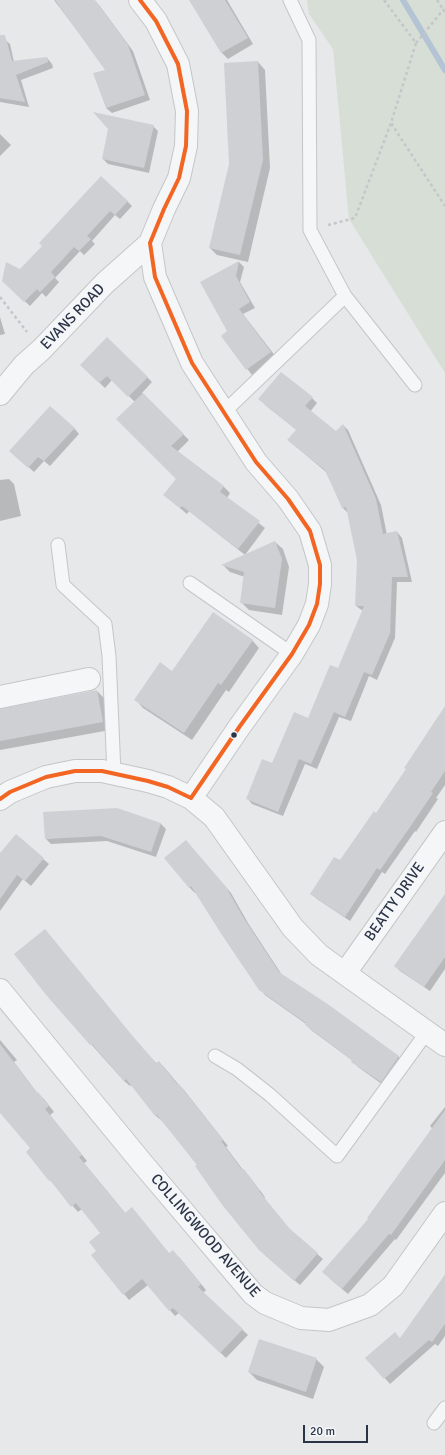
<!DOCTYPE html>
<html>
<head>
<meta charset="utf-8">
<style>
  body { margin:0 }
  #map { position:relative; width:445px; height:1455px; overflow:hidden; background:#e6e8ea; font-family:Signika,sans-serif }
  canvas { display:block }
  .scale { position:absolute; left:303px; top:1425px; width:65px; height:18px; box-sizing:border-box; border:2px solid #2b3445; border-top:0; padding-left:5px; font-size:12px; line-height:14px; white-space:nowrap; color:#2b3445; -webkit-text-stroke:3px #f4f6f9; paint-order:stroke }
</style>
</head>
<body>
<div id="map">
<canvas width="445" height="1455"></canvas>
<div class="scale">20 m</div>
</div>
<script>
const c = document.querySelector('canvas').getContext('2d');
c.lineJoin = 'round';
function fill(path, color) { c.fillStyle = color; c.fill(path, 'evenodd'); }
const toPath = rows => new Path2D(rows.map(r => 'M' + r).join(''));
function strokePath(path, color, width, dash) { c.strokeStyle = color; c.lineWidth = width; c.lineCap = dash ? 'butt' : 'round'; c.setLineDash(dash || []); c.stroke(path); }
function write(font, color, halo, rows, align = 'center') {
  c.font = font + ' Signika,sans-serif'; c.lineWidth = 3; c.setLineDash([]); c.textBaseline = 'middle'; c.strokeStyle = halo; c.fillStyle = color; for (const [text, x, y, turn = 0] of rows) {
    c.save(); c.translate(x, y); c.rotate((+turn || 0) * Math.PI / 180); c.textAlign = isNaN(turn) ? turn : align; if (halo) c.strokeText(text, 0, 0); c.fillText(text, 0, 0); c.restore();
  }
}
const green = toPath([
  [307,0,445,0,445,373,349,219,333,49,309,14]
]);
const shadow = toPath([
  [54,0,94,0,99,5,133,51,150,100,112,113,106,108,107,70],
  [190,0,227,0,253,44,228,59,222,53],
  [4,39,10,44,14,62,47,58,52,64,53,68,21,80,29,107,0,102,0,40],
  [258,62,265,70,270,168,248,262,217,255,210,248],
  [153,126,158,131,149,173,108,164,103,159],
  [0,134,11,145,0,156],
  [127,201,132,206,120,219,115,215,92,241,95,244,84,255,80,251,55,278,59,282,46,297,42,293,30,306,3,281,21,270,44,246],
  [239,262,244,267,240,282,255,308,243,314,276,357,252,375,222,336,229,331,202,282],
  [0,317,5,334,0,335],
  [107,338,152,382,142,393,189,440,177,452,224,487,230,493,227,498,265,528,245,555,189,511,187,514,164,495,177,478,135,402,112,380,105,388,81,365],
  [312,398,317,403,310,412,336,433,343,425,348,430,381,505,387,535,397,532,402,538,412,582,397,582,395,638,377,680,369,676,351,721,339,717,317,769,305,764,283,816,252,804,247,798,309,719,339,670,363,611,356,606,358,560,348,513,343,508,326,472,294,445,297,430,265,405],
  [74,428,79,434,50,466,44,461,34,472,16,456],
  [9,479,14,484,21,516,0,521,0,480],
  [275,542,283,549,289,567,282,615,249,610,241,602,245,577,230,572,223,565],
  [252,640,259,648,229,692,226,690,192,740,143,708,136,700,173,672],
  [97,691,104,698,110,730,0,750,0,710],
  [445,707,445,785,436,798,438,799,416,832,415,831,385,874,382,872,350,921,317,899,311,894,340,862,377,814,407,769,433,726,433,725],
  [160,823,166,829,156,857,107,841,51,844,46,839],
  [16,836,49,864,31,886,23,879,0,911,0,854],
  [186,841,231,893,248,923,282,975,329,1006,399,1057,404,1062,386,1087,358,1067,353,1061,311,1030,306,1024,265,995,260,989,196,892,195,893,190,888,165,858],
  [445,895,445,969,430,991,400,971,395,966],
  [45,931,136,1041,157,1064,159,1062,164,1067,178,1084,184,1090,228,1146,226,1147,243,1170,249,1176,265,1197,264,1198,292,1232,323,1259,300,1285,266,1256,163,1120,162,1121,156,1116,132,1084,130,1086,124,1081,48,996],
  [0,1040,17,1060,14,1062,38,1094,44,1099,54,1112,50,1115,87,1161,84,1163,126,1214,170,1254,179,1257,206,1290,203,1293,248,1335,226,1358,179,1313,175,1316,148,1285,129,1300,124,1294,97,1251,102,1233,82,1209,78,1212,50,1180,32,1148,0,1112],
  [445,1107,445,1173,396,1240,395,1239,348,1294,329,1278,433,1129,430,1126],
  [445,1275,445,1336,438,1346,435,1344,390,1384,367,1358,400,1339],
  [316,1359,324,1367,313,1399,257,1380,249,1372]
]);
const stream = toPath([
  [403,0,445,70]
]);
const building = toPath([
  [55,0,95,0,128,45,145,95,106,108,93,73,105,70],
  [189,0,225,0,248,38,221,53],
  [0,35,5,35,12,61,47,57,48,62,16,75,25,102,0,98],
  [258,61,263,160,240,255,209,248,229,164,224,63],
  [93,112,154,125,144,168,102,159,108,129],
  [101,176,128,201,115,215,110,211,87,236,91,239,79,251,74,247,51,272,55,277,40,292,37,289,24,302,2,281,6,262,20,269,42,246,39,243],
  [239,261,236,276,250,302,239,309,271,352,246,370,221,336,227,331,200,282],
  [107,337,148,377,128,397,107,376,99,383,80,365],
  [281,372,313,397,305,406,336,431,343,424,376,499,383,534,397,531,408,577,392,577,390,633,372,675,364,672,345,717,334,712,311,764,299,759,278,812,246,799,262,759,272,763,294,712,308,718,330,665,338,668,364,606,355,606,357,560,346,507,342,508,325,470,287,440,296,430,258,399],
  [143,393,184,434,171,446,224,486,220,492,260,521,238,549,182,506,180,508,163,495,176,479,116,419],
  [50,406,75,428,44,461,38,457,28,468,9,451],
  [275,541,282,559,275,608,240,603,244,572,221,565],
  [213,612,253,640,221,685,218,683,184,733,134,700,160,662,172,671],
  [97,690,103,722,0,741,0,709],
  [445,706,445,771,431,792,433,793,410,827,380,870,377,868,345,917,310,894,334,857,340,860,374,811,376,813,406,769,404,768],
  [117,808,161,823,151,852,101,836,45,839,43,812],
  [16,834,44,858,25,881,17,875,0,899,0,853],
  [186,840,226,887,243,917,279,972,329,1005,399,1056,381,1082,351,1062,352,1060,305,1025,306,1023,259,990,220,932,191,886,189,888,164,858],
  [445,894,445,957,424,987,394,966],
  [45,929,131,1034,156,1063,159,1061,177,1084,178,1083,223,1140,221,1141,242,1170,244,1169,260,1191,259,1191,289,1228,318,1253,294,1281,259,1250,223,1206,195,1166,197,1165,157,1115,155,1116,126,1079,124,1081,92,1044,90,1045,47,996,14,954],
  [0,1044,37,1093,38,1092,49,1106,45,1109,82,1155,79,1157,125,1213,132,1207,169,1253,173,1250,201,1284,198,1287,243,1329,220,1353,173,1308,169,1311,142,1279,123,1295,91,1255,96,1251,89,1242,100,1233,76,1203,71,1207,50,1180,49,1181,26,1152,30,1148,0,1113],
  [445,1110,445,1160,391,1235,389,1234,342,1289,322,1272,368,1219,367,1218],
  [445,1275,445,1324,432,1342,429,1340,384,1379,365,1358,395,1332,400,1338],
  [259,1339,317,1358,306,1392,248,1372]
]);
const path = toPath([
  [384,0,416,43,391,123,445,206],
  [437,0,445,12],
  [416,43,444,9],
  [328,225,355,218,391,123],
  [0,297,27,332]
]);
const lane = toPath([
  [290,0,309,40,310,230,345,296,415,385],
  [223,413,345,296],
  [58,545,63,585,105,624,109,656,114,774],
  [190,583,292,654],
  [215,1056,237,1069,270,1095,337,1156,427,1032],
  [434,1423,445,1408]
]);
const street = toPath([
  [140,0,156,21,178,64,187,111,186,146,179,178,164,209,150,243,155,277,192,363,256,462,288,499,310,531,320,565,320,584,317,604,309,625,292,654,240,726,191,798],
  [0,394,24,365,41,350,105,283,150,243],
  [0,697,89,679],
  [0,799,10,792,46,777,75,771,102,771,148,781,168,787,191,798,214,817,293,928,319,955,445,1045],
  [345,973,445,832],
  [0,990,142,1163,253,1294,265,1303,301,1318,329,1320,370,1305,393,1286,445,1213]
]);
const bus1 = toPath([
  [0,799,10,792,46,777,75,771,102,771,148,781,168,787,191,798,240,726,292,654,309,625,317,604,320,584,320,565,310,531,288,499,256,462,192,363,155,277,150,243,164,209,179,178,186,146,187,111,178,64,156,21,140,0]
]);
const markers = [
  [234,735,3.5,"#2b3445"]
];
const streetNames = [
  ["EVANS ROAD",73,317,-46],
  ["BEATTY DRIVE",395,902,-55],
  ["COLLINGWOOD AVENUE",205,1236,49]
];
fill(green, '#d6ded6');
fill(shadow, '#0003');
strokePath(stream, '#b4c4d5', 6);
fill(building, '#ced0d3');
strokePath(lane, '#c4c6c8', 15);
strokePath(street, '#c4c6c8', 24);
strokePath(path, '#c5c6ca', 2.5, [3, 3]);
strokePath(lane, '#f5f6f7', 13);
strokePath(street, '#f5f6f7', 22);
strokePath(bus1, '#f26522', 4);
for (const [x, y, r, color] of markers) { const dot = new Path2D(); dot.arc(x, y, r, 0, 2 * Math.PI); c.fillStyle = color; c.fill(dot); strokePath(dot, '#f4f6f9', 1.5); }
write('15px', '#2b3445', '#f4f6f9', streetNames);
</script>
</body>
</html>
